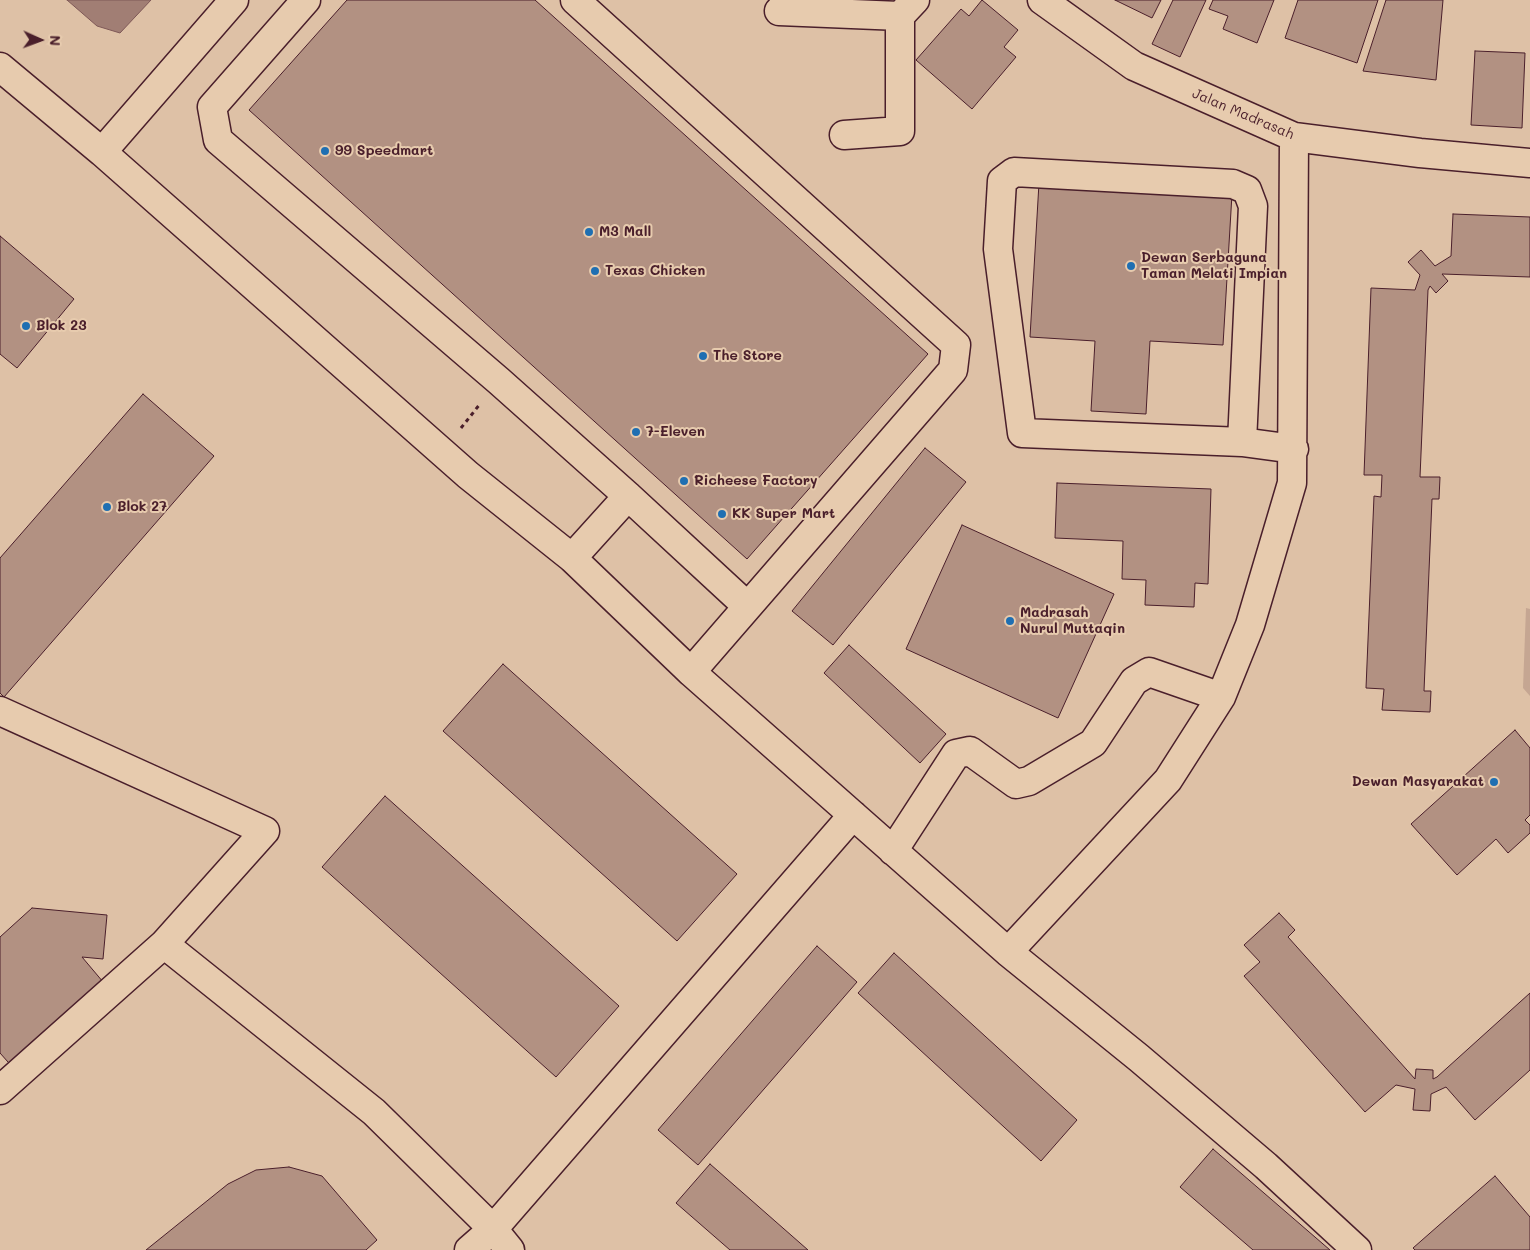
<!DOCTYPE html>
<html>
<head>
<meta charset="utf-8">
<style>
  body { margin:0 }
  #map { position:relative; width:1530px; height:1250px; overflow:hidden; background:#dec1a6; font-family:Mali,sans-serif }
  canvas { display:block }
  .north { position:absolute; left:15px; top:15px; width:50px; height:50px; -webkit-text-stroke:4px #e7cbae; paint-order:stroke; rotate:92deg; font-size:14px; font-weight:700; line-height:20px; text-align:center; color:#4a1f2b }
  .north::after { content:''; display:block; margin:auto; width:18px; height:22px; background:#4a1f2b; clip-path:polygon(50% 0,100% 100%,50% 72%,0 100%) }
</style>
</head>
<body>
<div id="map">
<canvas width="1530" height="1250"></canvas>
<div class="north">N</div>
</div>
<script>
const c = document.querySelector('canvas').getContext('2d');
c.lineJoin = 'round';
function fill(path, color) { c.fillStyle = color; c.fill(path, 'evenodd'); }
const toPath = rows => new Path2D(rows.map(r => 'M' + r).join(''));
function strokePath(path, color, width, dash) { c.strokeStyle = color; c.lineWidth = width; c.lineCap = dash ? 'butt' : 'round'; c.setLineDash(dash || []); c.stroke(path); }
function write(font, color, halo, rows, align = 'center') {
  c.font = font + ' Mali,sans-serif'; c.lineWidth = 4; c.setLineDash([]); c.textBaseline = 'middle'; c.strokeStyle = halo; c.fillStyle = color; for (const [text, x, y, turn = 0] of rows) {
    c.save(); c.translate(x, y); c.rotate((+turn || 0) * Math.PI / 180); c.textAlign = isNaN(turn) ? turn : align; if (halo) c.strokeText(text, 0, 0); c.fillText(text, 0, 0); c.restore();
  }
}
const green = toPath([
  [1526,608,1530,609,1530,696,1523,688]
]);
const water = toPath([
  [67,0,151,0,120,33,97,26,67,0]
]);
const building = toPath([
  [347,0,535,0,928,354,747,559,249,110,347,0],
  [982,0,1018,30,1004,47,1016,57,972,109,916,60,961,9,969,16,982,0],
  [1115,0,1161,0,1152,18,1115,0],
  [1173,0,1206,0,1180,57,1152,44,1173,0],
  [1213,0,1274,0,1257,43,1223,29,1228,16,1209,9,1213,0],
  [1298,0,1378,0,1357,63,1285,38,1298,0],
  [1386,0,1443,0,1436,80,1363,71,1386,0],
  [1475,51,1525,53,1522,128,1471,125,1475,51],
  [1039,183,1232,194,1223,345,1150,341,1146,414,1091,411,1095,341,1030,337,1039,183],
  [1453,214,1530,217,1530,277,1442,274,1448,281,1436,293,1430,286,1428,290,1420,477,1440,477,1439,499,1432,499,1424,691,1431,691,1430,712,1382,710,1384,689,1366,688,1374,496,1381,497,1382,475,1364,475,1371,288,1415,290,1420,275,1408,262,1421,250,1435,266,1451,256,1453,214],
  [0,236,74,299,17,368,0,354,0,236],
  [143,394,214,456,4,697,0,693,0,558,143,394],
  [925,448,966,482,833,645,792,611,925,448],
  [1057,483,1211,489,1208,584,1195,583,1194,607,1145,605,1146,580,1122,579,1123,541,1055,538,1057,483],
  [962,525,1114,594,1058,718,906,649,962,525],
  [849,645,946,734,920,763,824,673,849,645],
  [503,664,737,874,677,941,443,731,503,664],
  [1515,730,1530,748,1530,815,1525,820,1530,825,1530,833,1508,853,1496,839,1457,875,1411,824,1515,730],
  [385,796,619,1006,556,1077,322,867,385,796],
  [32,908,107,915,103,959,82,957,109,989,16,1071,0,1053,0,937,32,908],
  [1279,913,1295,930,1288,937,1415,1079,1416,1069,1433,1070,1433,1079,1437,1077,1530,993,1530,1070,1475,1120,1446,1087,1431,1094,1430,1111,1413,1110,1415,1089,1396,1085,1365,1112,1244,976,1260,962,1244,945,1279,913],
  [817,946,857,982,698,1165,658,1130,817,946],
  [894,953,1077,1120,1041,1161,858,993,894,953],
  [1213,1149,1330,1250,1253,1250,1180,1187,1213,1149],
  [710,1164,808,1250,730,1250,676,1203,710,1164],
  [289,1167,322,1176,377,1240,366,1250,146,1250,228,1184,256,1170,289,1167],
  [1495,1176,1530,1217,1530,1250,1415,1250,1413,1248,1495,1176]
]);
const path = toPath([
  [461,428,480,404]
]);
const minor = toPath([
  [306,0,212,107,218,140,499,381,628,496,747,606],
  [575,0,956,345,953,370,691,672],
  [1042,0,1134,66,1294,137,1420,153,1530,163],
  [779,11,900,16,915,0],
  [0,67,102,152,468,475,572,558,691,672,1008,952,1139,1058,1266,1166,1357,1250],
  [844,135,900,131,900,16],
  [102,152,234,0],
  [1242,442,1253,206,1247,190,1233,184,1014,172,1002,181,998,249,1022,433,1242,442,1294,449],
  [572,558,628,496],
  [0,711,265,831,164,944,0,1090],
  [893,851,956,754,970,751,1016,784,1029,781,1093,743,1134,681,1149,672,1221,697],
  [164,944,374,1112,493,1229,510,1250],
  [1008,952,1168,780,1221,697,1250,625,1292,483,1294,137],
  [469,1250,493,1229,853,815]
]);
const markers = [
  [325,151,5,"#1f6fb2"],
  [589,232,5,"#1f6fb2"],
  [1131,266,5,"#1f6fb2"],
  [595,271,5,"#1f6fb2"],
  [26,326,5,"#1f6fb2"],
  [703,356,5,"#1f6fb2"],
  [636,432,5,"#1f6fb2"],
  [684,481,5,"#1f6fb2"],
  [107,507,5,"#1f6fb2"],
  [722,514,5,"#1f6fb2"],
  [1010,621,5,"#1f6fb2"],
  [1494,782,5,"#1f6fb2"]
];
const streetNames = [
  ["Jalan Madrasah",1243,114,23]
];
const poiNames = [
  ["99 Speedmart",335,151],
  ["M3 Mall",599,232],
  ["Dewan Serbaguna",1141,258],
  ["Taman Melati Impian",1141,274],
  ["Texas Chicken",605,271],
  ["Blok 23",36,326],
  ["The Store",713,356],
  ["7-Eleven",646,432],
  ["Richeese Factory",694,481],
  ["Blok 27",117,507],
  ["KK Super Mart",732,514],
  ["Madrasah",1020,613],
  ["Nurul Muttaqin",1020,629],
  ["Dewan Masyarakat",1484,782,"right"]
];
fill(green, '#c5a692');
fill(water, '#a17e74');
strokePath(water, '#7e5857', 1);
fill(building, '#b29182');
strokePath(building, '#4a1f2b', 1);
strokePath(minor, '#4a1f2b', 31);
strokePath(path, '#4a1f2b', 3, [4, 4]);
strokePath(minor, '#e7cbae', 28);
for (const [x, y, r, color] of markers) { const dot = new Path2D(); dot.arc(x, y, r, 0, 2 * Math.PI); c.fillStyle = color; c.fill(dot); strokePath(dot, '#e7cbae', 2); }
write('14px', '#4a1f2b', '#e7cbae', streetNames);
write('bold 14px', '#4a1f2b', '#e7cbae', poiNames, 'left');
</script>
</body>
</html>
